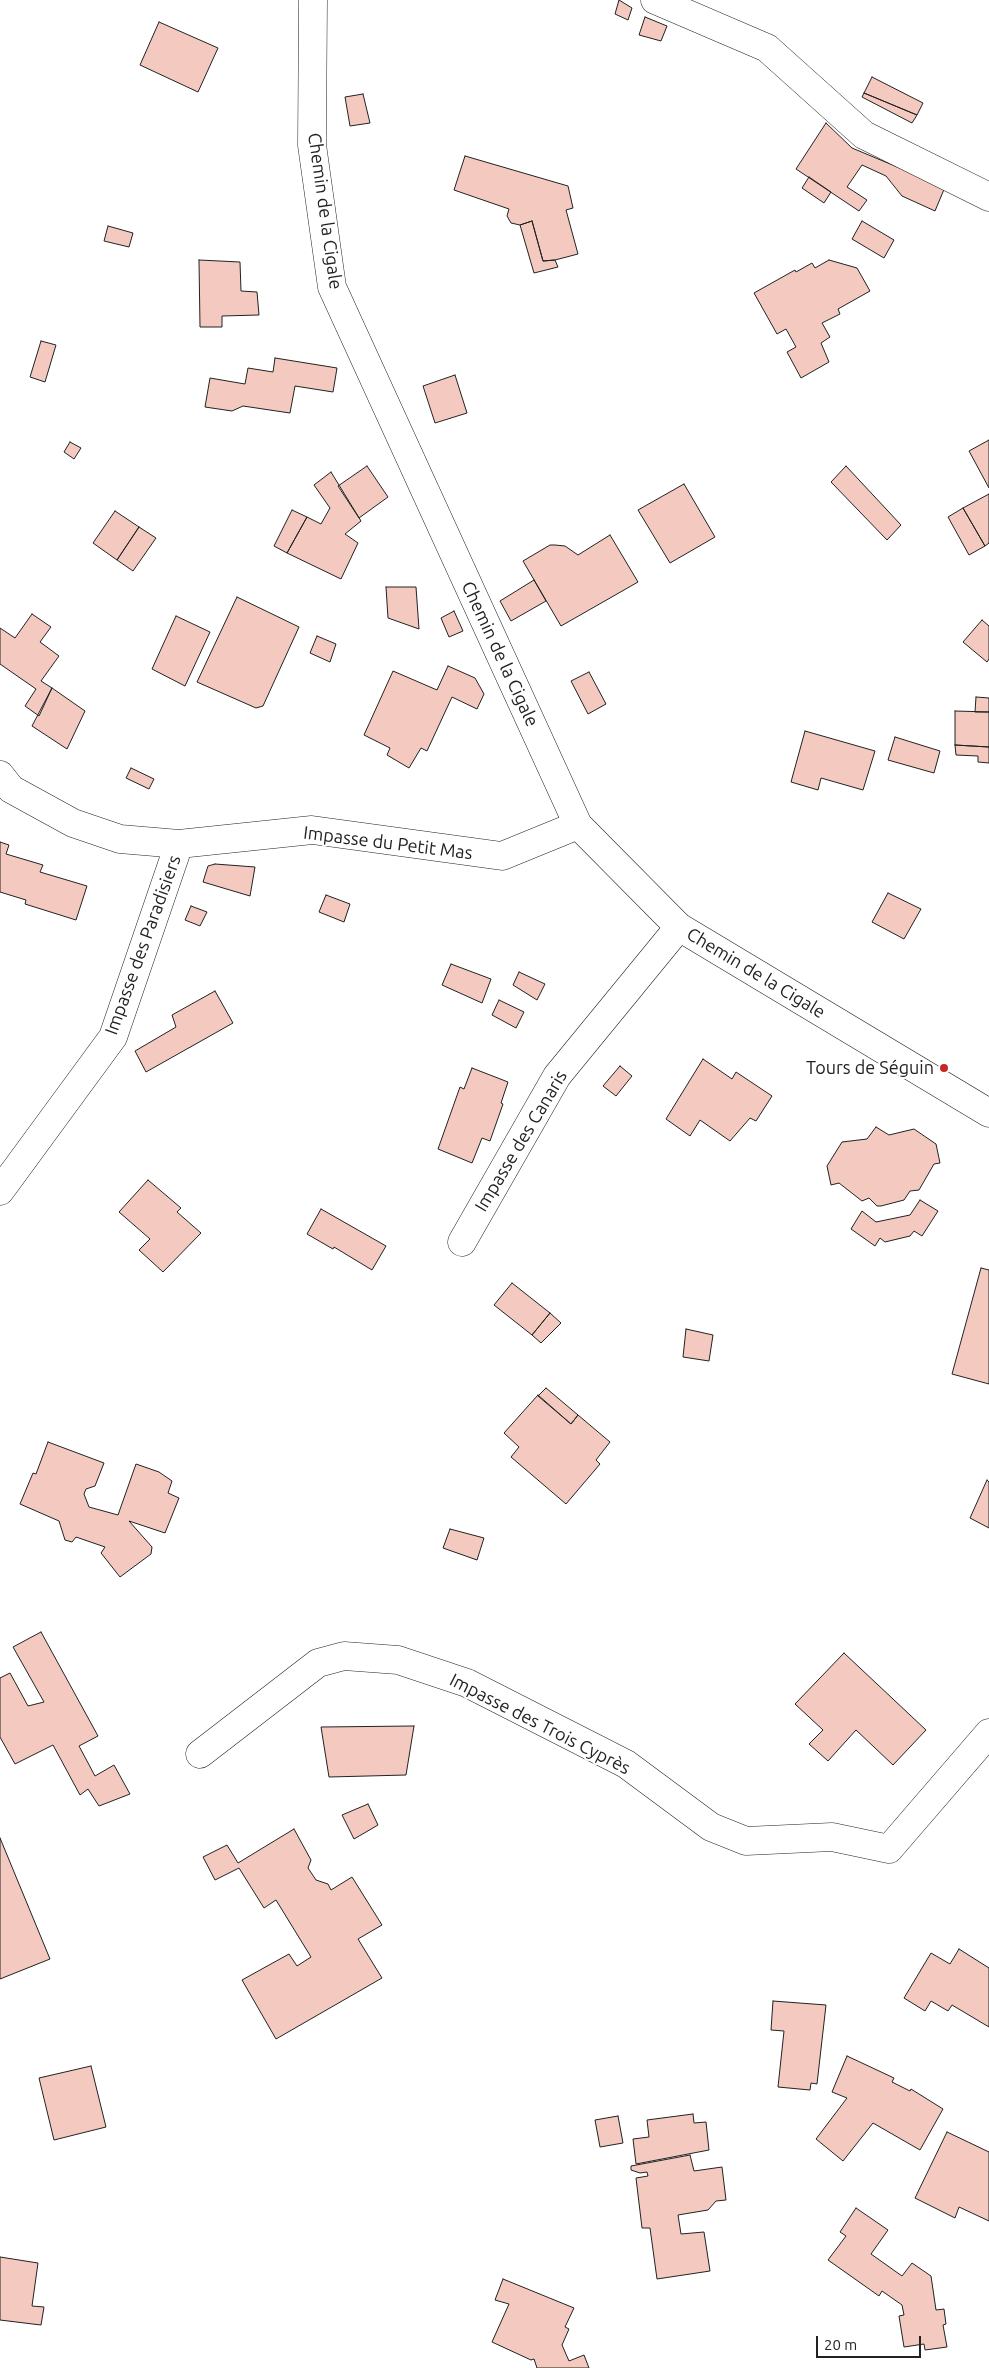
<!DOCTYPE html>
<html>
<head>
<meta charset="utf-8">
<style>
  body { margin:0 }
  #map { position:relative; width:989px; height:2368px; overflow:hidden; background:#fff; font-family:Ubuntu,sans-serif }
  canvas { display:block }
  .scale { position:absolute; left:816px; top:2336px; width:105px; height:22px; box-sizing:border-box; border:2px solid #222; border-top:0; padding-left:6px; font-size:15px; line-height:18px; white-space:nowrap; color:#222; -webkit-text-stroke:4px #fff; paint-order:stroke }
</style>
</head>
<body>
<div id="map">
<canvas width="989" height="2368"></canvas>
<div class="scale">20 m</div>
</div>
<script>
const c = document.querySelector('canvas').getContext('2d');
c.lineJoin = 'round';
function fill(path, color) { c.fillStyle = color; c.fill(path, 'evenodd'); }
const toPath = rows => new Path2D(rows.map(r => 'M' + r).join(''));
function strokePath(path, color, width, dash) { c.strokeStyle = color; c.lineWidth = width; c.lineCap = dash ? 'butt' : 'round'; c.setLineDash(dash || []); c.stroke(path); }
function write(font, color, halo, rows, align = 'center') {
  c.font = font + ' Ubuntu,sans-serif'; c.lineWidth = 4; c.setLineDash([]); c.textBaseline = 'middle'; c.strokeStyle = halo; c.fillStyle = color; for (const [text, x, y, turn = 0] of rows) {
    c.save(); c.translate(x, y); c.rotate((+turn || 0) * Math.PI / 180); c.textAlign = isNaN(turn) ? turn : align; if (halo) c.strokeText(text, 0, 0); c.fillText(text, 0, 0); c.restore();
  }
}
const building = toPath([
  [619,0,632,8,628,20,615,14,619,0],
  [645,17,667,26,661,41,639,35,645,17],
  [159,22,218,48,198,92,140,65,159,22],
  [872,77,923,103,917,115,864,93,872,77],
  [864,93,917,115,912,123,862,97,864,93],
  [363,94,370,123,350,126,345,97,363,94],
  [826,123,852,148,945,187,935,211,902,196,886,176,862,165,847,187,867,200,859,211,796,169,826,123],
  [465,156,568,186,573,208,566,210,578,254,555,260,543,261,532,221,520,225,511,223,507,216,509,209,454,190,465,156],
  [809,177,831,192,824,203,802,188,809,177],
  [532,221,543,261,555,260,558,267,534,273,520,225,532,221],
  [862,221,894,240,884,258,852,239,862,221],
  [108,226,133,233,129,247,104,241,108,226],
  [199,260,240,262,241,291,257,292,259,315,222,316,222,327,200,327,199,260],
  [829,260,857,268,870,291,838,309,840,314,822,323,830,337,821,343,829,362,801,378,787,352,796,347,786,329,777,334,754,293,795,270,796,272,812,263,815,268,829,260],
  [41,341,56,345,45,382,30,377,41,341],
  [275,358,337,368,333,392,295,386,290,413,243,406,232,411,205,407,210,378,245,384,248,368,273,372,275,358],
  [455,375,467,413,435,423,423,386,455,375],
  [989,440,989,488,969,451,989,440],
  [70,442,81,448,74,459,64,452,70,442],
  [367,466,388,497,359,518,338,486,367,466],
  [846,466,901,525,887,540,831,482,846,466],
  [331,472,361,521,345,534,358,543,341,579,287,553,307,517,321,524,330,508,314,485,331,472],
  [684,484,715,537,670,563,638,510,684,484],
  [989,494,989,543,985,546,963,508,989,494],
  [963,508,985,546,969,555,948,517,963,508],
  [292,510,307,517,287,553,274,546,292,510],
  [115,511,139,527,117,560,93,543,115,511],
  [139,527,156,538,133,571,117,560,139,527],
  [610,535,638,582,561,626,523,561,550,545,555,545,565,546,578,555,610,535],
  [534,580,546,601,511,621,500,601,534,580],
  [386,587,416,587,419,629,388,618,386,587],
  [237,597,299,627,263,706,256,708,197,682,237,597],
  [454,611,463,631,449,637,441,618,454,611],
  [32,614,51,627,40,642,59,656,41,681,52,688,39,716,25,706,36,689,0,664,0,628,15,638,32,614],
  [176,616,210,632,185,686,152,669,176,616],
  [982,620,989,626,989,659,987,662,963,642,982,620],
  [317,636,336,644,330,662,310,653,317,636],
  [448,666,475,678,484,694,477,709,452,697,427,751,421,748,409,768,387,755,390,748,364,735,393,671,437,690,448,666],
  [589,672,606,704,588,714,571,681,589,672],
  [52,688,85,711,67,749,32,726,52,688],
  [976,697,989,698,989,712,975,712,976,697],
  [955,711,989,712,989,747,955,745,955,711],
  [805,731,875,751,863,790,821,778,818,790,791,782,805,731],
  [895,737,940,751,934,773,888,760,895,737],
  [955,745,989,747,989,763,978,762,978,756,956,755,955,745],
  [131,768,154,779,149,789,126,778,131,768],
  [0,842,9,845,6,854,43,865,40,872,87,886,76,920,25,904,26,900,0,892,0,842],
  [215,864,255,867,250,896,203,882,208,866,215,864],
  [888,893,921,909,904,939,872,922,888,893],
  [326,895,350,904,344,922,319,912,326,895],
  [191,906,207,912,200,926,185,920,191,906],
  [451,964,491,979,482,1003,442,985,451,964],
  [519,972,545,984,537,1000,513,985,519,972],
  [215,991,233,1023,146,1072,135,1051,176,1027,172,1015,215,991],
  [499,1000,524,1012,516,1028,492,1015,499,1000],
  [703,1059,732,1079,736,1072,772,1096,756,1121,750,1118,730,1141,700,1120,690,1136,666,1119,703,1059],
  [620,1066,632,1076,616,1096,603,1086,620,1066],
  [472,1068,508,1082,501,1103,503,1104,490,1141,482,1138,472,1163,438,1149,460,1087,464,1089,472,1068],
  [876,1127,889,1135,914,1129,936,1144,940,1163,934,1164,919,1190,910,1191,904,1200,881,1206,877,1206,869,1198,862,1201,839,1183,831,1185,827,1166,842,1142,867,1139,876,1127],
  [148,1180,181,1208,177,1212,201,1233,163,1272,139,1250,150,1239,119,1212,148,1180],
  [920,1200,938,1211,922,1236,914,1231,910,1236,885,1242,880,1238,875,1246,851,1229,862,1211,876,1222,910,1215,920,1200],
  [321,1209,386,1246,372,1270,334,1247,333,1249,307,1234,321,1209],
  [981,1268,989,1270,989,1384,952,1374,981,1268],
  [512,1283,550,1313,532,1335,494,1305,512,1283],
  [550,1313,561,1323,541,1343,532,1335,550,1313],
  [686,1329,713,1335,709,1361,683,1357,686,1329],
  [546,1388,578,1415,571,1424,538,1396,546,1388],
  [538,1395,571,1424,578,1415,610,1442,596,1460,600,1464,566,1504,511,1457,519,1447,504,1433,538,1395],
  [48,1442,104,1463,95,1486,86,1489,84,1494,89,1507,118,1515,136,1464,159,1472,172,1481,168,1493,179,1498,165,1533,129,1521,152,1547,151,1554,120,1577,101,1553,105,1547,76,1537,72,1542,65,1540,59,1521,20,1504,33,1473,36,1474,48,1442],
  [987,1480,989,1482,989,1528,970,1518,987,1480],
  [450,1529,484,1538,477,1560,443,1548,450,1529],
  [41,1632,98,1736,79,1746,95,1776,114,1765,130,1794,99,1806,88,1789,80,1795,53,1745,15,1764,0,1737,0,1678,10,1673,28,1706,44,1702,13,1647,41,1632],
  [844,1653,926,1730,893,1765,856,1730,828,1761,809,1744,823,1730,795,1704,844,1653],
  [414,1726,406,1775,329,1777,321,1727,414,1726],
  [368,1804,378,1825,354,1839,342,1815,368,1804],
  [294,1829,311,1860,308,1868,316,1880,328,1884,331,1890,352,1877,382,1925,358,1939,382,1978,276,2039,242,1980,289,1954,297,1966,311,1957,276,1900,264,1908,239,1868,215,1880,203,1857,227,1845,238,1863,294,1829],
  [0,1838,50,1959,0,1979,0,1838],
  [959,1949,989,1968,989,2027,952,2005,948,2011,931,2001,925,2011,904,1998,931,1953,950,1964,959,1949],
  [773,2001,826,2005,817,2084,811,2083,810,2090,778,2087,784,2031,771,2030,773,2001],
  [847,2056,894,2078,892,2082,910,2091,911,2089,943,2109,920,2150,873,2123,843,2161,816,2139,847,2098,832,2092,847,2056],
  [91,2066,106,2127,54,2140,39,2078,91,2066],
  [693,2114,694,2123,706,2122,709,2150,636,2164,633,2139,649,2137,647,2120,693,2114],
  [618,2116,623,2143,600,2147,595,2120,618,2116],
  [947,2132,989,2152,989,2221,959,2207,955,2218,915,2198,947,2132],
  [690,2155,694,2171,722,2167,726,2200,716,2201,708,2210,678,2215,681,2234,704,2232,710,2271,657,2279,650,2228,642,2228,636,2178,648,2176,647,2172,640,2173,631,2170,631,2166,690,2155],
  [856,2208,888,2230,871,2254,902,2276,912,2263,931,2276,936,2310,944,2309,946,2324,943,2325,947,2347,925,2350,924,2344,904,2347,899,2316,904,2315,902,2305,882,2291,879,2296,828,2260,846,2236,840,2232,856,2208],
  [0,2257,38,2263,32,2306,44,2307,41,2325,0,2320,0,2257],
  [503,2279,574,2308,565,2327,569,2329,562,2345,569,2361,584,2355,589,2368,537,2368,534,2359,531,2360,492,2342,509,2304,495,2300,503,2279]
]);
const minor = toPath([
  [313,0,312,145,332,287,578,825,679,927,989,1113],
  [655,0,767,48,864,135,989,197],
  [0,775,11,789,73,823,120,839,179,844,312,830,502,856,578,825],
  [0,1191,113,1037,179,844],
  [462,1242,557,1076,679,927],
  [200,1754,318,1663,344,1656,398,1660,467,1683,626,1764,711,1827,746,1841,832,1837,889,1849,989,1733]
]);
const markers = [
  [944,1068,5,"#c62828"]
];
const streetNames = [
  ["Chemin de la Cigale",325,211,82],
  ["Chemin de la Cigale",500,654,65],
  ["Impasse du Petit Mas",388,843,7],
  ["Impasse des Paradisiers",143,945,-70],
  ["Chemin de la Cigale",756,973,31],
  ["Impasse des Canaris",521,1141,-59],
  ["Impasse des Trois Cyprès",540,1724,27]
];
const poiNames = [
  ["Tours de Séguin",934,1068]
];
fill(building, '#f3c9c0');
strokePath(building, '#222', 1);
strokePath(minor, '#222', 29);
strokePath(minor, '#fff', 28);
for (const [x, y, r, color] of markers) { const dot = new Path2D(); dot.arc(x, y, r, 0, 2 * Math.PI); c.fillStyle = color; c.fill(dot); strokePath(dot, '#fff', 2); }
write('18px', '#222', '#fff', streetNames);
write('18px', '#222', '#fff', poiNames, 'right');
</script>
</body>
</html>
